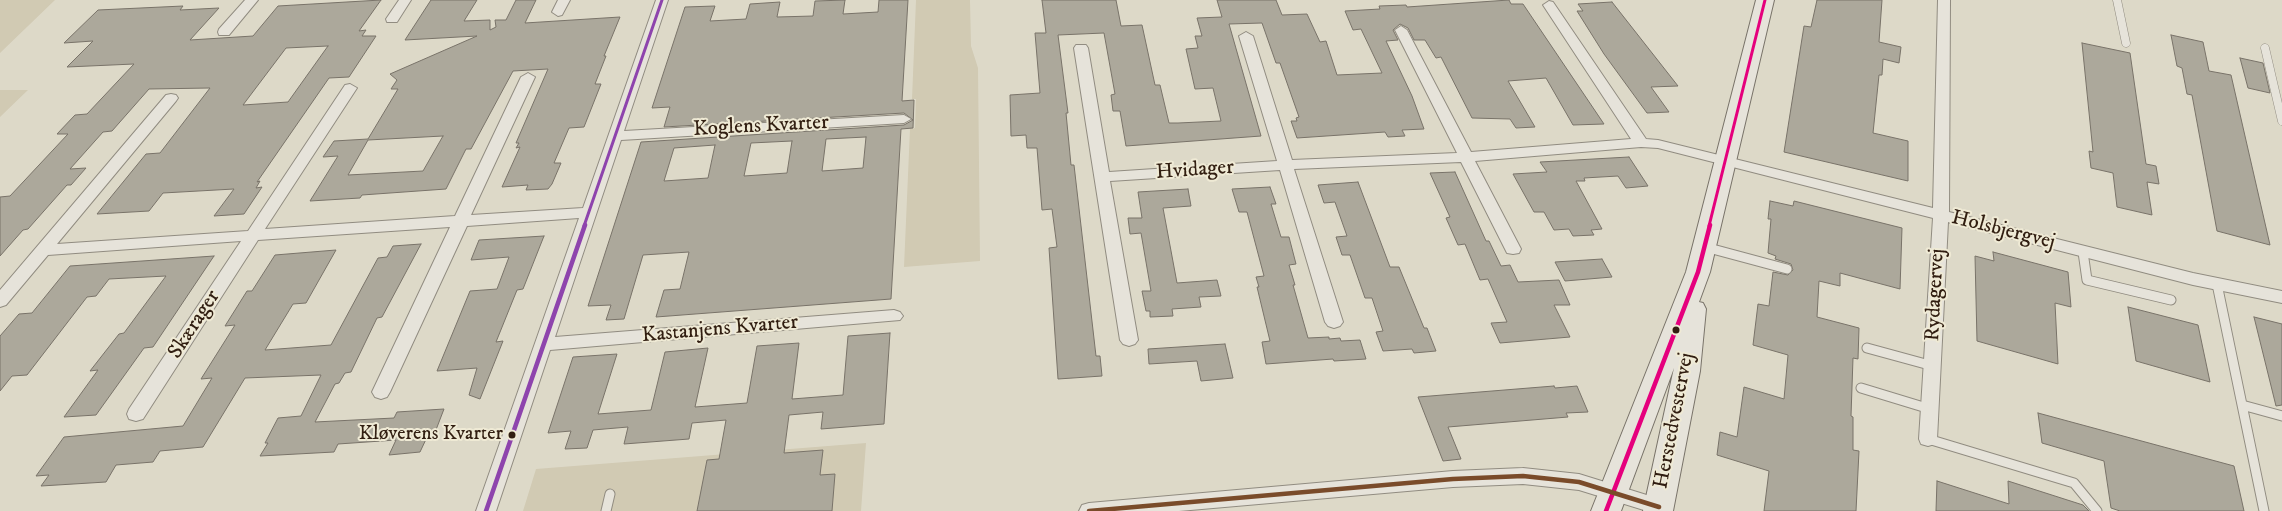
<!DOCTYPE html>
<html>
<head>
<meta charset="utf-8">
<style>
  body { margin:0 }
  canvas { display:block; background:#ddd9c8 }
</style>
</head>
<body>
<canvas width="2282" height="511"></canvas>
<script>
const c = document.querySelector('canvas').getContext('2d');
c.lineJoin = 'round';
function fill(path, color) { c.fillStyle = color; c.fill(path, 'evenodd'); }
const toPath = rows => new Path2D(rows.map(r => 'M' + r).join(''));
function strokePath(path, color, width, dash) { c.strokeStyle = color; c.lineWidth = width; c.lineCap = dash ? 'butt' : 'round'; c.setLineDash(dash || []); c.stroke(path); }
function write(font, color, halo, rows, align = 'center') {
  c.font = font + ' "IM FELL DW Pica",serif'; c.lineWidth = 4; c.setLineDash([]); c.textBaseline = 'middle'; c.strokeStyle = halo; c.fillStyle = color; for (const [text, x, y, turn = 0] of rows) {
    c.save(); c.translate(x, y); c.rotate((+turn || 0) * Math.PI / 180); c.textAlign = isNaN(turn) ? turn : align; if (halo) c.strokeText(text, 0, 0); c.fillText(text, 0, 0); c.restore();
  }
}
const green = toPath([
  [0,0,55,0,0,53],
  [916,0,970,0,971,46,978,68,980,261,904,267,910,129,915,128,916,99,912,99],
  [0,90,28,90,0,117],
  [866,443,861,511,523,511,536,469]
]);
const building = toPath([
  [381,0,359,31,366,30,362,36,376,36,349,77,329,78,257,182,260,181,256,188,262,187,244,214,214,216,234,189,163,193,149,211,97,214,146,154,160,153,210,88,149,89,112,131,103,132,70,169,86,168,71,185,67,185,28,229,23,230,0,256,0,197,10,196,68,134,57,134,75,115,87,114,134,64,67,67,93,41,64,43,98,10,183,6,180,10,219,8,190,40,253,36,278,6,381,0],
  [328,46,288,102,243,105,286,48,328,46],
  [431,0,477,0,464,21,490,20,490,30,496,27,495,20,506,20,516,0,536,0,525,23,620,17,604,56,606,56,595,84,601,84,584,127,569,128,554,163,561,163,552,184,548,189,526,190,528,185,502,187,520,147,516,148,519,143,516,143,548,69,513,71,471,149,466,149,446,189,362,195,360,198,310,201,338,156,323,157,334,141,368,139,398,89,391,89,397,80,390,74,477,36,405,40,431,0],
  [443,136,423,171,348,175,368,140,443,136],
  [845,0,843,14,878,12,879,0,908,0,902,101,914,100,913,128,901,129,891,299,656,317,664,290,680,289,689,252,643,255,624,319,606,320,611,305,588,306,641,142,904,125,913,120,904,113,664,127,670,107,652,108,685,7,715,6,710,21,746,19,750,4,780,2,777,17,813,16,815,1,845,0],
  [866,137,863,168,822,171,826,139,866,137],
  [792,141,787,173,744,176,751,143,792,141],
  [715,145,708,178,664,181,674,148,715,145],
  [1042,0,1116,0,1121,26,1142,25,1155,85,1160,85,1169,123,1178,123,1221,121,1213,88,1195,89,1186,49,1198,48,1195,36,1202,36,1197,18,1222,17,1217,0,1276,0,1282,15,1307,14,1320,42,1326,41,1337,75,1382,73,1361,29,1353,30,1345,11,1380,9,1379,6,1406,5,1407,7,1509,0,1511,4,1523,4,1604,124,1573,125,1546,78,1508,81,1535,127,1516,128,1510,119,1472,118,1441,57,1436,58,1425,40,1414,40,1408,28,1400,24,1393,30,1398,40,1386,41,1412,96,1424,129,1402,130,1405,136,1388,137,1385,132,1297,138,1291,121,1297,121,1296,118,1299,117,1280,63,1276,63,1262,23,1229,24,1261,136,1126,146,1120,111,1113,111,1111,95,1115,94,1104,33,1058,35,1068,113,1066,113,1071,165,1074,165,1096,356,1100,356,1102,376,1058,379,1049,248,1057,247,1052,209,1042,210,1037,148,1027,148,1026,135,1011,136,1010,95,1040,93,1035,33,1046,33,1042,0],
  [1817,0,1882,0,1879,42,1901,47,1899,63,1883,59,1882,75,1879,75,1873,133,1908,141,1908,181,1784,152,1804,26,1811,27,1817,0],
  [1612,2,1678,86,1651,87,1669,112,1647,113,1604,54,1577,11,1583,11,1578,4,1612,2],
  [2171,35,2203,42,2209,71,2231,75,2270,245,2217,231,2192,95,2187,94,2182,68,2177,66,2171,35],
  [2082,43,2130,53,2146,164,2156,166,2159,184,2147,182,2152,215,2117,207,2113,173,2091,168,2089,151,2093,152,2082,43],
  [2240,58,2263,63,2270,93,2248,88,2240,58],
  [1629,157,1648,186,1626,188,1618,176,1584,178,1585,181,1576,181,1602,229,1591,230,1594,235,1573,236,1569,229,1554,230,1544,212,1534,212,1513,174,1547,172,1540,162,1629,157],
  [1455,172,1486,241,1489,241,1501,266,1510,265,1518,282,1559,280,1570,305,1554,305,1570,337,1500,343,1491,323,1507,322,1488,279,1480,280,1465,244,1458,245,1446,218,1450,217,1430,173,1455,172],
  [1358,182,1390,267,1399,267,1424,328,1427,328,1436,351,1414,353,1412,349,1383,351,1376,332,1383,331,1372,298,1365,298,1350,255,1342,255,1336,237,1347,236,1335,202,1324,203,1318,185,1358,182],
  [1270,187,1276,204,1271,204,1281,237,1289,237,1296,264,1289,265,1295,285,1293,285,1308,338,1329,337,1329,339,1340,338,1341,341,1360,340,1366,359,1334,361,1333,359,1266,364,1262,342,1270,341,1257,287,1259,287,1256,277,1264,276,1247,212,1239,212,1232,189,1270,187],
  [1188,189,1191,206,1163,208,1177,283,1217,280,1221,296,1199,297,1201,307,1172,309,1173,316,1150,317,1150,311,1146,311,1142,291,1151,291,1141,233,1130,234,1128,218,1142,218,1138,192,1188,189],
  [1770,201,1793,206,1794,201,1902,228,1900,289,1840,273,1840,286,1819,281,1817,317,1859,328,1858,359,1853,358,1851,416,1853,417,1853,450,1859,451,1856,511,1764,511,1769,471,1717,455,1720,432,1737,437,1744,387,1784,399,1788,355,1753,345,1758,304,1769,306,1773,272,1788,275,1793,270,1791,264,1775,259,1776,256,1768,253,1771,219,1768,219,1770,201],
  [544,236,523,289,517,290,496,342,503,341,480,399,469,395,477,368,437,371,470,291,497,289,509,257,471,260,479,240,544,236],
  [421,244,382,317,377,318,351,372,345,373,339,383,335,384,315,422,394,418,397,412,444,409,434,435,428,435,420,452,389,455,396,440,338,444,334,452,260,456,268,443,265,443,278,418,301,416,321,375,245,378,203,447,160,451,153,462,116,465,106,482,41,486,49,475,36,476,64,437,183,426,212,378,201,379,235,325,225,326,247,291,252,291,275,255,336,250,306,303,293,304,265,350,331,345,378,258,387,257,393,246,421,244],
  [1993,252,2068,272,2071,307,2055,303,2058,364,1977,341,1975,256,1994,261,1993,252],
  [214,256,153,347,144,348,96,415,64,417,98,370,90,371,119,334,124,333,166,276,109,279,96,296,87,297,27,375,12,376,0,391,0,336,19,314,32,313,70,266,214,256],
  [1602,259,1612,277,1565,281,1555,262,1602,259],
  [2128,307,2198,325,2210,382,2136,361,2128,307],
  [2254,317,2282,324,2282,405,2276,406,2254,317],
  [890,333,884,424,821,429,823,412,789,415,784,453,823,450,820,475,835,474,832,511,697,511,707,460,719,459,726,420,692,423,689,439,624,444,628,427,593,430,587,448,565,449,571,431,548,433,573,357,617,354,598,414,651,410,665,352,708,348,695,407,747,403,757,346,799,343,792,399,843,395,848,336,890,333],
  [1225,344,1233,378,1201,381,1197,361,1149,364,1148,349,1225,344],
  [1554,386,1555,388,1577,386,1588,412,1566,413,1568,417,1448,427,1461,459,1443,461,1418,397,1554,386],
  [2038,413,2234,466,2244,511,2120,511,2111,508,2104,461,2042,443,2038,413],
  [1937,481,2009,504,2008,481,2083,505,2089,511,1936,511,1937,481]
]);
const laneFar1 = toPath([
  [2117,0,2126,43],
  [2265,48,2282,121]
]);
const lane = toPath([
  [1705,247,1787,269],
  [2083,252,2087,280,2171,300],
  [2217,284,2264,511],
  [1867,348,1933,366],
  [1861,388,1930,409],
  [2242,405,2282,416],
  [1928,439,2074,483,2097,511],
  [606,511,610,494]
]);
const street = toPath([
  [245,0,258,0,229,35,219,35,218,32,219,29,245,0],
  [399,0,411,0,397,22,387,22,386,19,399,0],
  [558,0,570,0,562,15,558,16,552,12,558,0],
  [656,0,668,0,624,131,904,115,911,119,904,123,621,140,555,337,894,310,900,312,903,316,900,320,550,350,496,511,476,511,579,218,467,226,390,392,387,397,381,399,375,397,372,392,450,227,258,240,143,419,136,421,129,419,127,414,129,409,241,241,48,255,6,305,0,307,0,290,166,95,171,94,176,95,178,98,176,101,57,244,248,231,345,85,350,84,357,88,265,229,455,216,521,77,528,73,535,77,471,215,583,208,656,0],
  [1938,0,1950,0,1949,212,2193,273,2282,291,2282,303,2193,285,1948,222,1937,439,1935,444,1928,446,1921,444,1919,439,1933,218,1658,148,1641,147,1475,161,1521,249,1519,253,1513,254,1507,253,1505,249,1461,162,1294,169,1343,322,1340,326,1334,328,1328,326,1325,322,1280,170,1110,181,1138,340,1135,344,1129,346,1123,344,1120,340,1074,48,1076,45,1086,45,1088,48,1109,172,1277,161,1239,36,1246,32,1253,36,1292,160,1457,153,1395,30,1401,26,1407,30,1471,152,1631,139,1543,5,1549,1,1553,2,1646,139,1658,140,1933,208,1938,0],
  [1523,468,1579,474,1666,501,1669,507,1667,511,1647,511,1579,490,1523,484,1453,487,1179,511,1079,511,1082,505,1089,503,1453,471,1523,468]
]);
const secondary = toPath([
  [1756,0,1774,0,1710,272,1699,302,1703,303,1706,309,1700,371,1673,511,1643,511,1674,368,1621,511,1591,511,1686,272,1756,0]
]);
const bus1Far1 = toPath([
  [584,226,662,0]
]);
const bus1 = toPath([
  [486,511,585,225]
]);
const bus2Far1 = toPath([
  [1709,226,1765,0]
]);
const bus2 = toPath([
  [1606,511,1698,272,1710,225]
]);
const bus3 = toPath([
  [1089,511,1453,479,1523,476,1579,482,1659,507]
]);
const markers = [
  [1676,330,4.5,"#311e11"],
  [512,435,4.5,"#311e11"]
];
const busNames = [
  ["Kløverens Kvarter",503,435]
];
const streetNames = [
  ["Koglens Kvarter",761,127,-3],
  ["Hvidager",1195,171,-4],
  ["Holsbjergvej",2003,231,14],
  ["Rydagervej",1936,295,-87],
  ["Skærager",195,325,-57],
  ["Kastanjens Kvarter",720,330,-5],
  ["Herstedvestervej",1675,421,-79]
];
fill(green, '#d1cab3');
fill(building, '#aca89b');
strokePath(building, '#797369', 1);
strokePath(laneFar1, '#918c81', 9);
strokePath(lane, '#918c81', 11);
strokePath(street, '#918c81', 2);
strokePath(secondary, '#797369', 2);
strokePath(laneFar1, '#e6e3da', 8);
strokePath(lane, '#e6e3da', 9);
fill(street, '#e6e3da');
fill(secondary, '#e6e3da');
strokePath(bus1Far1, '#8e44ad', 3);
strokePath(bus1, '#8e44ad', 4.5);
strokePath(bus2Far1, '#e5007d', 3);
strokePath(bus2, '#e5007d', 4.5);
strokePath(bus3, '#7a4b2a', 4.5);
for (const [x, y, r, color] of markers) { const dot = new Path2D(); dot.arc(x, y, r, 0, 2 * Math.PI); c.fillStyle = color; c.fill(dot); strokePath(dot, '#efead5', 2); }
write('20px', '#311e11', '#efead5', busNames, 'right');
write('21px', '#311e11', '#efead5', streetNames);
</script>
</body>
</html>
